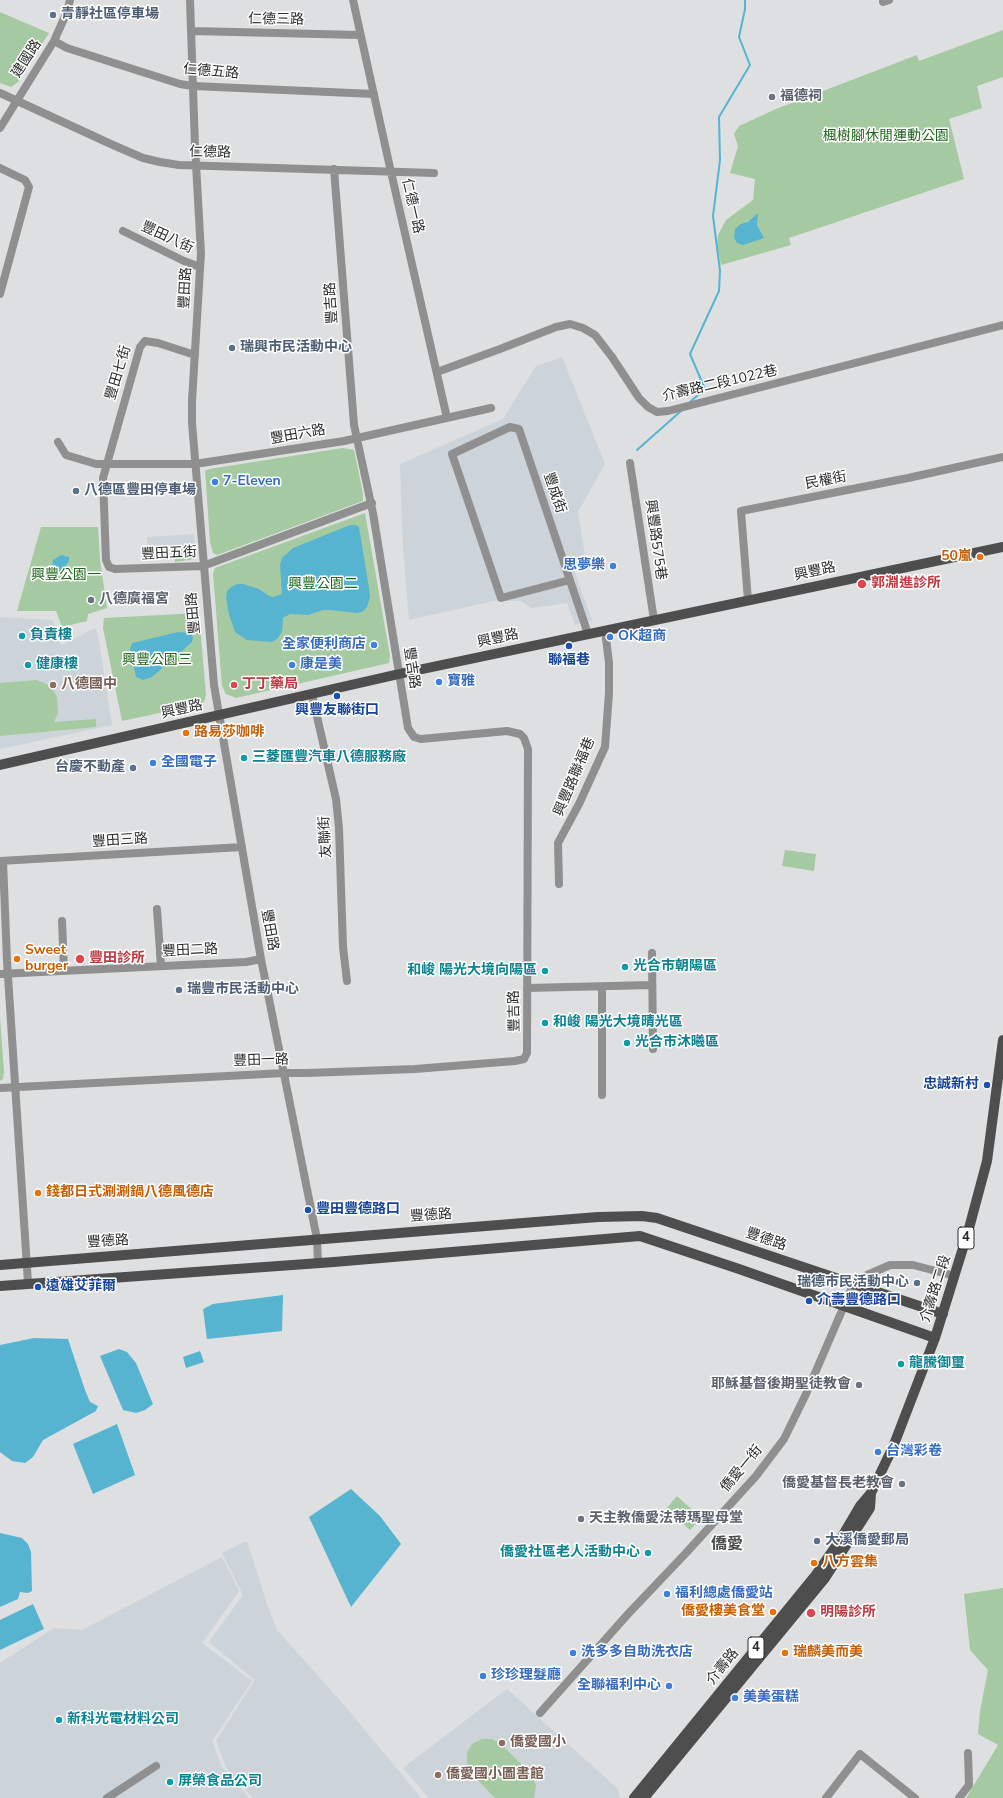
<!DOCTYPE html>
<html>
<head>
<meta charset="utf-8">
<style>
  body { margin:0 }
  canvas { display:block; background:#dddfe0 }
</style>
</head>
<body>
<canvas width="1003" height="1798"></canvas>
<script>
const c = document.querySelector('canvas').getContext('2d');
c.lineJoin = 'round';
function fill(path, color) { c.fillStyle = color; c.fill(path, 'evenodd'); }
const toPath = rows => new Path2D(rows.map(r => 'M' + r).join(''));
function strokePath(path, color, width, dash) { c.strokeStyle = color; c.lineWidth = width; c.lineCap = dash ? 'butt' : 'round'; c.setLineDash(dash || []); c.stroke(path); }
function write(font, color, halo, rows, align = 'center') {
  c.font = font + ' "Nunito Sans","Noto Sans TC",sans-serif'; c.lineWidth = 3; c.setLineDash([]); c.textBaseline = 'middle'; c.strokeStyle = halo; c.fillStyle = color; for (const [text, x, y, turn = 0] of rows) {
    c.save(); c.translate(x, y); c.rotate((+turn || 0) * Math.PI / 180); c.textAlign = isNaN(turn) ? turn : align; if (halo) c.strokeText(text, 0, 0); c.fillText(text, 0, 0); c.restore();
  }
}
const built = toPath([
  [562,357,605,464,578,512,586,563,572,565,592,620,575,625,567,603,531,608,521,601,493,601,409,620,403,549,400,464,503,419,536,366],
  [194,534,195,547,147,552,147,537],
  [0,617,53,620,61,646,95,628,98,635,112,725,0,749],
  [247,1541,267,1604,277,1630,344,1705,421,1798,253,1798,226,1767,216,1741,255,1680,209,1642,243,1595,222,1553],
  [222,1557,239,1591,202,1643,252,1681,212,1741,222,1767,249,1798,0,1798,0,1663,54,1628,82,1630],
  [507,1689,618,1789,620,1798,429,1798,403,1768]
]);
const green = toPath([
  [0,12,49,33,18,82,11,87,0,83],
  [1003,30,1003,77,977,86,982,108,949,119,964,179,789,238,791,245,721,265,717,245,718,235,726,220,753,200,755,179,730,173,738,146,734,134,739,126,776,109,917,55,919,61],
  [343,448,354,450,363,494,363,501,217,555,213,553,210,542,205,471,209,469],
  [365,513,390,656,389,663,236,698,226,694,222,686,220,661,213,574,215,568],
  [41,527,98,527,100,560,107,608,88,614,87,621,62,627,56,611,17,611],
  [195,547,194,559,175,562,175,550],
  [199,613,206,695,204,702,197,705,122,721,103,628,104,618],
  [36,680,47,684,52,688,57,697,58,713,54,722,96,719,96,727,0,736,0,683],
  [785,850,816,854,814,871,782,866],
  [0,1017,4,1072,3,1079,0,1081],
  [677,1496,701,1518,690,1530,666,1509],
  [1003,1588,1003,1798,966,1798,998,1745,978,1734,980,1711,988,1670,970,1650,964,1594],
  [482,1739,491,1739,499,1742,530,1773,536,1785,534,1798,495,1798,474,1776,467,1763,467,1753,472,1744]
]);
const water = toPath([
  [758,213,757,225,764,238,743,245,737,243,734,238,735,229,741,224,748,222],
  [350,525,356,525,359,527,369,588,370,597,367,607,362,612,356,613,330,610,323,610,308,615,290,614,283,618,282,632,277,639,272,642,247,640,235,632,229,615,226,597,227,591,231,587,237,584,243,584,259,589,269,596,273,597,282,594,280,565,282,558,293,548],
  [61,555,69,557,69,561,61,573,51,579,53,560],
  [178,632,191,633,193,638,192,642,152,677,143,680,136,677,130,649,132,643],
  [283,1295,282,1331,207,1339,203,1309,213,1304],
  [34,1338,68,1339,85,1390,90,1402,98,1406,96,1411,43,1440,33,1457,25,1463,12,1461,0,1452,0,1345],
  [119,1349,127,1352,136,1363,153,1404,145,1410,136,1413,123,1410,100,1356],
  [200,1351,204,1362,186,1368,183,1357],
  [117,1424,135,1475,93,1494,73,1444],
  [351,1489,380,1516,401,1544,351,1607,309,1517],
  [0,1533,22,1538,28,1544,31,1552,32,1591,28,1593,20,1592,18,1599,0,1607],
  [33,1604,44,1629,0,1650,0,1620]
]);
const stream = toPath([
  [690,402,705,389,690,354,719,291,720,271,713,216,720,160,719,117,750,65,739,37,745,9,745,0],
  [637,450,681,411]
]);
const minor = toPath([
  [190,0,195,146,201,253,192,401,192,423,214,685,261,959,317,1239,318,1263],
  [353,0,391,172,447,418],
  [883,2,889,0],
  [192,31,360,35],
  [54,41,67,48,180,84,193,86,374,94],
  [0,93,113,145,143,158,160,162,179,165,434,173],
  [0,128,54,41,67,12,70,0],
  [0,168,25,180,29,187,0,294],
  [123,231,184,261,200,267],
  [195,355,158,343,145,341,140,347,103,478,106,560,109,567,115,569,203,566,372,503],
  [437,372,500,349,556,327,570,324,583,328,595,335,612,357,639,398,648,407,657,412,668,411,1003,325],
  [58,442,66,455,96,464,195,464,344,441,491,408],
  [630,463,654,620],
  [570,580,501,598,452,454,510,427,519,429,588,634],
  [748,600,741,511,908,478,1003,457],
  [312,695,336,799,339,828,343,947,347,981],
  [0,861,242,847],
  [3,861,7,961,28,1283],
  [559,884,558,843,579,804,605,747,609,693,609,663,605,630],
  [157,909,161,966],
  [62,921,64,971],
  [652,953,653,1049],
  [0,974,246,962,261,959],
  [527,988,652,985],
  [0,1088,284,1073,308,1073,415,1069,515,1061,524,1059,527,1053,528,749,524,738,520,734,507,731,421,739,414,737,408,728,373,513,354,425,334,169],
  [602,1095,602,987],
  [540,1713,628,1614,686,1553,756,1476,784,1439,806,1394,853,1285,867,1275,890,1265,913,1265,955,1276],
  [107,1798,156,1766],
  [826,1798,860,1754,915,1798],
  [959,1798,969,1785,968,1753]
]);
const major = toPath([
  [0,765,399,674,1003,547],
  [0,1265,598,1217,642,1216,657,1218,943,1314],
  [0,1286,334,1262,640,1236,739,1269,935,1338],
  [634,1798,815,1576,840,1540,860,1506,871,1493,893,1447,935,1338,968,1232,987,1161,1003,1040],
  [644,1798,825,1578,870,1508,871,1493]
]);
const markers = [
  [53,15,4,"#5c6f8a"],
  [772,97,4,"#6b7280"],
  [232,348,4,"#5c6f8a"],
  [215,482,4,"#3f7fe0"],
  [76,491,4,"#5c6f8a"],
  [980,557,4,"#e8710a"],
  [613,566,4,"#3f7fe0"],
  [862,584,5,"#e0444e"],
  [91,600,4,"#6b7280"],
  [22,636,4,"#0f9aa8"],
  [610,637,4,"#3f7fe0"],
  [374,645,4,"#3f7fe0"],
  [569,646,4,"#1a4fb4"],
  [28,665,4,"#0f9aa8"],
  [292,665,4,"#3f7fe0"],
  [439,682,4,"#3f7fe0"],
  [53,685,4,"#8d6e63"],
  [234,685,4,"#e0444e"],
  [337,696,4,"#1a4fb4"],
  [186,733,4,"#e8710a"],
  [244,758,4,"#0f9aa8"],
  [153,763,4,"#3f7fe0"],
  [133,768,4,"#5c6f8a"],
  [17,959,4,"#e8710a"],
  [80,959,5,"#e0444e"],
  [625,967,4,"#0f9aa8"],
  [545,971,4,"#0f9aa8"],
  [179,990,4,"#5c6f8a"],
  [545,1023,4,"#0f9aa8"],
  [627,1043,4,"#0f9aa8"],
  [987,1085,4,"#1a4fb4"],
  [38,1193,4,"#e8710a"],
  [308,1210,4,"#1a4fb4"],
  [917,1283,4,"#5c6f8a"],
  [38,1287,4,"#1a4fb4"],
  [809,1301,4,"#1a4fb4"],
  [901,1364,4,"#0f9aa8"],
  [859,1385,4,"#6b7280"],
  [878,1452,4,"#3f7fe0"],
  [902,1484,4,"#6b7280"],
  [581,1519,4,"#6b7280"],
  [817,1541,4,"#5c6f8a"],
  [648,1553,4,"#0f9aa8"],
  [814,1563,4,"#e8710a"],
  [667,1594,4,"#3f7fe0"],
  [773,1612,4,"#e8710a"],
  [811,1613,5,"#e0444e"],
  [573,1653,4,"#3f7fe0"],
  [785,1653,4,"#e8710a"],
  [483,1676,4,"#3f7fe0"],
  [669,1686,4,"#3f7fe0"],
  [735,1698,4,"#3f7fe0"],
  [59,1720,4,"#0f9aa8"],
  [502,1743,4,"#8d6e63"],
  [438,1775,4,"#8d6e63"],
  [170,1782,4,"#0f9aa8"]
];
const shields = [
  [966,1238,16],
  [756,1648,16]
];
const shieldNames = [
  ["4",966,1238],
  ["4",756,1648]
];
const serviceNames = [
  ["青靜社區停車場",61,15],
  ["瑞興市民活動中心",240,348],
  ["八德區豐田停車場",84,491],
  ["台慶不動產",125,768,"right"],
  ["瑞豐市民活動中心",187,990],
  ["瑞德市民活動中心",909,1283,"right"],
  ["大溪僑愛郵局",825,1541]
];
const streetNames = [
  ["仁德三路",276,20,1],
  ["建國路",27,59,-57],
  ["仁德五路",211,72,5],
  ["仁德路",210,153,1],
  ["仁德一路",412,206,77],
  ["豐田八街",167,238,25],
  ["豐田路",186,288,-87],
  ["豐吉路",332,303,-94],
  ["豐田七街",119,373,-73],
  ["介壽路二段1022巷",720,384,-13],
  ["豐田六路",298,435,-10],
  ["民權街",826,481,-11],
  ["豐成街",554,493,71],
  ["興豐路575巷",655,540,82],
  ["豐田五街",169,554,-3],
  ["興豐路",815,572,-12],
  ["豐田路",194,613,-95],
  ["興豐路",498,639,-12],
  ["豐吉路",411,668,81],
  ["興豐路",182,710,-12],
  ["興豐路聯福巷",575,777,-67],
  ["友聯街",326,837,-93],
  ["豐田三路",120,841,-4],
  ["豐田路",269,930,80],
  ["豐田二路",190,951,-3],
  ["豐吉路",515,1011,-91],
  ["豐田一路",261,1061,-2],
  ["豐德路",431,1216,-4],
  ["豐德路",766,1240,19],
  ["豐德路",108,1242,-4],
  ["介壽路二段",936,1289,-72],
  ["僑愛一街",742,1469,-50],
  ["介壽路",723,1667,-51]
];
const worshipNames = [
  ["福德祠",780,97],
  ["八德廣福宮",99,600],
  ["耶穌基督後期聖徒教會",851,1385,"right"],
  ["僑愛基督長老教會",894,1484,"right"],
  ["天主教僑愛法蒂瑪聖母堂",589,1519]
];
const parkNames = [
  ["楓樹腳休閒運動公園",886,137],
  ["興豐公園一",66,576],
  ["興豐公園二",323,585],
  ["興豐公園三",157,661]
];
const shopNames = [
  ["7-Eleven",223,482],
  ["思夢樂",605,566,"right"],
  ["OK超商",618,637],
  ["全家便利商店",366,645,"right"],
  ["康是美",300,665],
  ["寶雅",447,682],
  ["全國電子",161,763],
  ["台灣彩卷",886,1452],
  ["福利總處僑愛站",675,1594],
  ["洗多多自助洗衣店",581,1653],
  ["珍珍理髮廳",491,1676],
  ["全聯福利中心",661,1686,"right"],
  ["美美蛋糕",743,1698]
];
const foodNames = [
  ["50嵐",972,557,"right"],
  ["路易莎咖啡",194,733],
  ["Sweet",25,951],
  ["burger",25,967],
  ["錢都日式涮涮鍋八德風德店",46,1193],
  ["八方雲集",822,1563],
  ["僑愛樓美食堂",765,1612,"right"],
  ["瑞麟美而美",793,1653]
];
const healthNames = [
  ["郭淵進診所",871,584],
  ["丁丁藥局",242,685],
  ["豐田診所",89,959],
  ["明陽診所",820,1613]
];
const cultureNames = [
  ["負責樓",30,636],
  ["健康樓",36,665],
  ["三菱匯豐汽車八德服務廠",252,758],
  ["光合市朝陽區",633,967],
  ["和峻 陽光大境向陽區",537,971,"right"],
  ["和峻 陽光大境晴光區",553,1023],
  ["光合市沐曦區",635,1043],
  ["龍騰御璽",909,1364],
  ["僑愛社區老人活動中心",640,1553,"right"],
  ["新科光電材料公司",67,1720],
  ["屏榮食品公司",178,1782]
];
const transitNames = [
  ["聯福巷",569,661,"center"],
  ["興豐友聯街口",337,711,"center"],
  ["忠誠新村",979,1085,"right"],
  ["豐田豐德路口",316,1210],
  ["遠雄艾菲爾",46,1287],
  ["介壽豐德路口",817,1301]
];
const educationNames = [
  ["八德國中",61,685],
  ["僑愛國小",510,1743],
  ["僑愛國小圖書館",446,1775]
];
const quarterNames = [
  ["僑愛",727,1545]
];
fill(built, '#ccd3d9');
fill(green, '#a5caa1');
fill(water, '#56b4d1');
strokePath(stream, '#56b4d1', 2);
strokePath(minor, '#8f8f8f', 8);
strokePath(major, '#4f4e4f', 10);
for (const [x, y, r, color] of markers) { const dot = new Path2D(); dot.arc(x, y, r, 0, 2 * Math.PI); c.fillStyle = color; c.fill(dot); strokePath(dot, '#fff', 1.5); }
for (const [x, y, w] of shields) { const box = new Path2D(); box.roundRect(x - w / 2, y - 11, w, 22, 3); c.fillStyle = '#fff'; c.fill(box); strokePath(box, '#292a2a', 1); }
write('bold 13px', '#292a2a', null, shieldNames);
write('bold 14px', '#4e5e75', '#fff', serviceNames, 'left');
write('14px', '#292a2a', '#fff', streetNames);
write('bold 14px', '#5b616d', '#fff', worshipNames, 'left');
write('14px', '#21661d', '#fff', parkNames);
write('bold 14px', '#366cbe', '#fff', shopNames, 'left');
write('bold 14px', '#c56008', '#fff', foodNames, 'left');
write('bold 14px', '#be3a42', '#fff', healthNames, 'left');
write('bold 14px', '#0d838f', '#fff', cultureNames, 'left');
write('bold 14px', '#164399', '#fff', transitNames, 'left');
write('bold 14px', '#785e54', '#fff', educationNames, 'left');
write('bold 16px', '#4d4e4f', '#fff', quarterNames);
</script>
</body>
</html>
